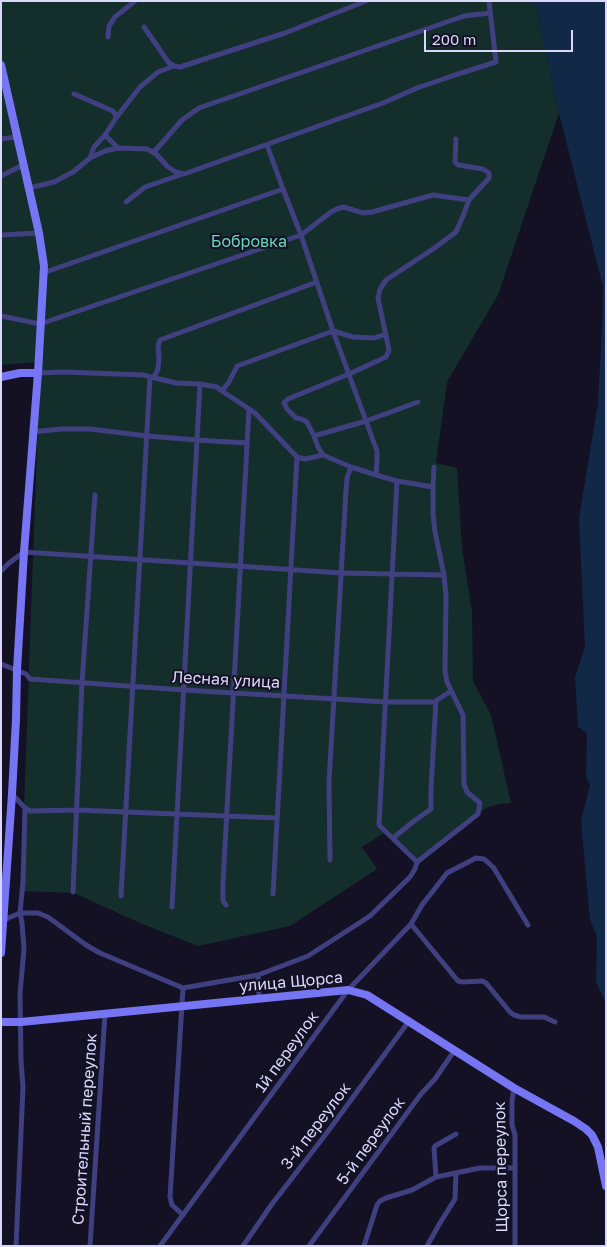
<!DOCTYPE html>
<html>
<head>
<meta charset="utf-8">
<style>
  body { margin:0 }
  #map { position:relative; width:607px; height:1247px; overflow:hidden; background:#141124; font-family:"Golos Text",sans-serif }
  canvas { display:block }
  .frame { position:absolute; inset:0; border:2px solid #dad7fc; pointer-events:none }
  .scale { position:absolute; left:424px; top:30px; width:149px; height:22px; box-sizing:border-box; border:2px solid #dad7fc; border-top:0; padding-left:6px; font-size:15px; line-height:18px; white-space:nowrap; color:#dad7fc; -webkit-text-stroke:4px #141124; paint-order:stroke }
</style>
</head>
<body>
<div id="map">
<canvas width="607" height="1247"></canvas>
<div class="frame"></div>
<div class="scale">200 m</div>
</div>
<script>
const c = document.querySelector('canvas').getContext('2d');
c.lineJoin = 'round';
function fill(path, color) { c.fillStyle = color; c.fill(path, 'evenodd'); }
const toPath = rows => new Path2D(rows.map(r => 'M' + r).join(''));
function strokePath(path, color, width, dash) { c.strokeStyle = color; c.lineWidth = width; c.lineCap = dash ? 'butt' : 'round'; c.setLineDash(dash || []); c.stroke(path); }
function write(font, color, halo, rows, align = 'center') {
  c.font = font + ' "Golos Text",sans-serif'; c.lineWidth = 4; c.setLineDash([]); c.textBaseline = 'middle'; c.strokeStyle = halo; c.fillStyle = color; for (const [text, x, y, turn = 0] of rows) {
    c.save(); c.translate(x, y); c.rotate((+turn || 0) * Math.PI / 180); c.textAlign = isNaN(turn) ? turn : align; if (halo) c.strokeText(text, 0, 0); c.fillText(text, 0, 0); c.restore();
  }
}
const green = toPath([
  [1,1,535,1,559,113,498,295,447,382,436,463,457,468,462,548,472,612,473,681,491,715,511,803,500,804,488,807,459,828,416,862,387,831,362,847,377,869,290,926,198,946,140,923,74,893,21,891,40,362,1,365]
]);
const water = toPath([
  [535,1,606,1,606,1004,596,982,597,936,590,920,581,821,590,785,586,777,587,733,578,727,575,677,585,647,579,518,598,403,602,328,603,287,559,113]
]);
const street = toPath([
  [144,27,169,63,174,66,180,67,285,33,366,1],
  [108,37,109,26,115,17,135,1],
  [74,94,113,111,115,114,116,118,105,135,94,147,90,158],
  [116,118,140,87,158,72,174,66],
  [105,135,118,148],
  [1,139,17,137],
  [267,145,283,189,301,235,333,331,377,451,377,461,376,475],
  [154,152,182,120,199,108,464,16,490,13],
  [1,176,23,165],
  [29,188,54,182,73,172,90,158,105,151,118,148,147,149,156,154,168,167,176,172,184,174,383,103,417,88,455,75,496,62,489,1],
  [126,202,145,187,183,174],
  [1,235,39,233],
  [43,273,283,189],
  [1,316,40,324,301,235,331,212,337,209,344,207,363,213,372,212,433,195,469,200],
  [38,373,64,372,143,375,176,383,200,384,217,387,222,391,255,413,297,457,305,459,323,455,351,467,376,475,397,481,433,487],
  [154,377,158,369,159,358,158,346,160,340,317,282],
  [222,391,229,382,237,366,333,331,353,337,374,338,386,334],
  [32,432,61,429,90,429,147,436,197,440,247,443],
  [314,436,307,422,301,419,296,418,287,409,284,403,288,399,349,374,386,357,389,350,378,298,380,289,386,280,433,249,456,232,463,216,469,200,489,178,489,173,483,169,458,165,455,162,456,139],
  [323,455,318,447,314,436,366,421,418,402],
  [397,481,379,825,417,862],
  [1,571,9,563,24,552,342,573,444,575],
  [1,664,26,674,30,679,184,690,386,702,434,702,451,691],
  [12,794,25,808,30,811,77,810,277,818],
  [393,838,414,821,431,809,431,789,436,701],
  [330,860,329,782,346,490,347,478,351,467],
  [73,892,82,683,95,495],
  [273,894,297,457],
  [121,896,150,377],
  [226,905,223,901,223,882,249,409],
  [172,907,200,384],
  [4,920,20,913,38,913,48,917,86,945,100,953,183,988,258,975,308,956,370,916,410,877,415,869,417,862,478,814,480,803,467,792,464,784,463,715,447,682,445,671,446,596,444,575,435,532,433,513,433,487,434,467],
  [411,924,458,981,463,982,482,981,486,983,510,1012,514,1015,521,1017,544,1017,555,1022],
  [258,975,259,998],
  [514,1088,512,1101,512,1125,515,1135,515,1246],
  [436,1177,434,1148,435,1146,456,1134],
  [183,1215,172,1205,170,1197,183,988],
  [16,1246,23,1087,21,1061,20,994,24,949,22,923,20,913,23,882,25,808],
  [90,1246,105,1014],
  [160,1246,348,990,411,924,422,905,447,873,476,858,484,859,493,867,495,870,528,925],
  [243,1246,272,1204,326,1134,409,1021],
  [309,1246,421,1094,435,1079,454,1051],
  [364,1246,377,1205,380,1201,386,1198,412,1190,436,1177,480,1168,515,1168],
  [427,1246,440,1223,455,1199,456,1173]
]);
const secondary = toPath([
  [1,65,39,233,44,266,38,373,24,552,17,670,16,719,12,794,1,953],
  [1,377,20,373,38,373],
  [1,1022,21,1022,348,990,367,995,514,1088,574,1121,586,1129,592,1135,598,1147,606,1186]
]);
const parkNames = [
  ["Бобровка",249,242]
];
const streetNames = [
  ["Лесная улица",226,680,3],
  ["улица Щорса",291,982,-5],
  ["1й переулок",287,1052,-54],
  ["3-й переулок",316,1126,-53],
  ["Строительный переулок",85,1129,-86],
  ["5-й переулок",371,1141,-54],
  ["Щорса переулок",501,1167,-91]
];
fill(green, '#142e2c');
fill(water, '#122847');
strokePath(street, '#403f80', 5);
strokePath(secondary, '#7676f4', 8);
write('16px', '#68d7b8', '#141124', parkNames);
write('16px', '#dad7fc', '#141124', streetNames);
</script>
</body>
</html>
